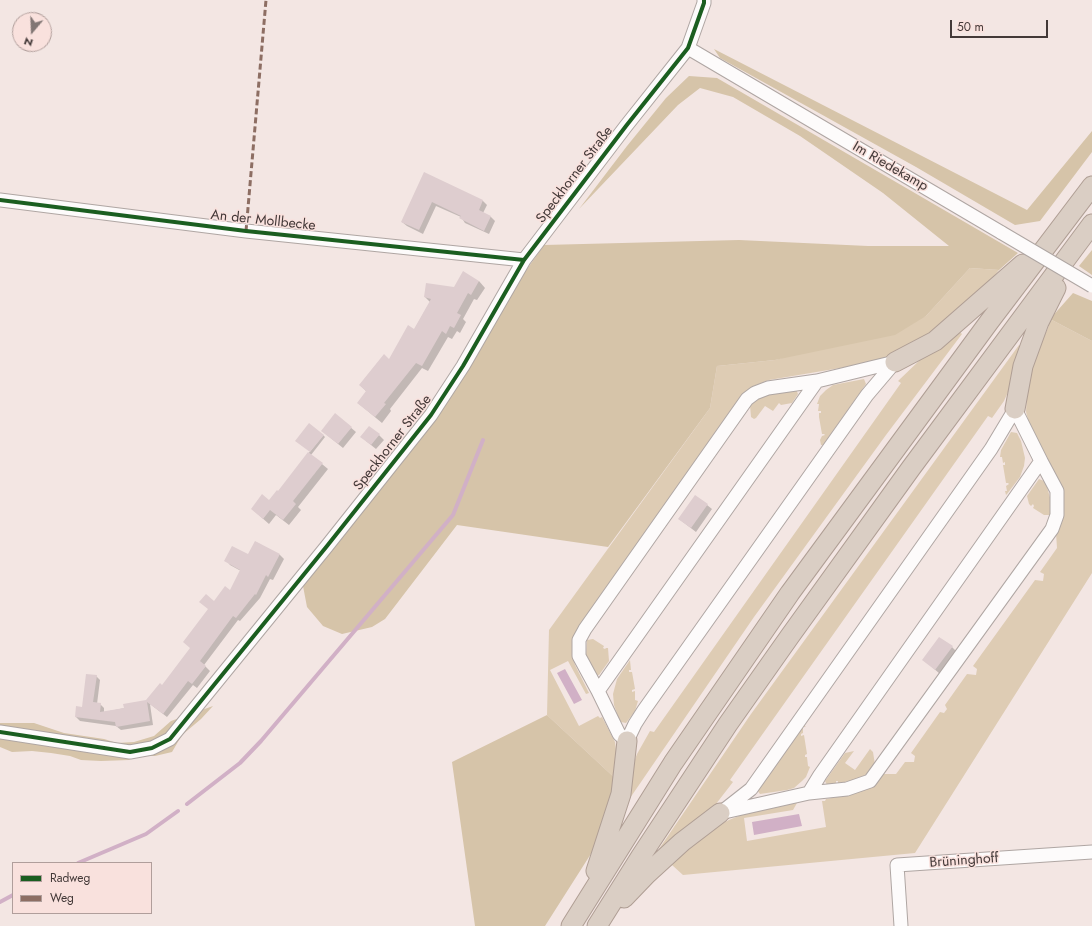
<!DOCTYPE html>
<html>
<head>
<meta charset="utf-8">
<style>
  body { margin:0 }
  #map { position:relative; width:1092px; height:926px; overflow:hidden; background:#f3e6e3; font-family:Jost,sans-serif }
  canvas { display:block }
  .legend { position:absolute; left:12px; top:862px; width:140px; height:52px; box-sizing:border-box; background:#f9e1dd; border:1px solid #b09e9b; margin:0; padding:5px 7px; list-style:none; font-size:12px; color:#433938 }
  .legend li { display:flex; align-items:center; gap:8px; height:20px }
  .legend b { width:20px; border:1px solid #b09e9b }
  .north { position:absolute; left:12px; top:12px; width:40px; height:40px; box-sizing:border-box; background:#f9e1dd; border:1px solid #b09e9b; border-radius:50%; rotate:199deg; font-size:11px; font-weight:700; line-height:16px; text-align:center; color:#433938 }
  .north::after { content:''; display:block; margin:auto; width:14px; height:18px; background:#817674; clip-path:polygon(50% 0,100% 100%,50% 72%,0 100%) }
  .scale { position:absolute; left:950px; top:20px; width:98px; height:18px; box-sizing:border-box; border:2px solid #433938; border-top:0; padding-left:5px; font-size:12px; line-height:14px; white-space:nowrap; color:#433938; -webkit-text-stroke:3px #f9e1dd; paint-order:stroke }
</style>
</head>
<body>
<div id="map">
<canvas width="1092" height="926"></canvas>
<ul class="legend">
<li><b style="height:5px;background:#1b5e20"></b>Radweg</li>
<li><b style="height:5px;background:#8d6e63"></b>Weg</li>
</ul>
<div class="north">N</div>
<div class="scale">50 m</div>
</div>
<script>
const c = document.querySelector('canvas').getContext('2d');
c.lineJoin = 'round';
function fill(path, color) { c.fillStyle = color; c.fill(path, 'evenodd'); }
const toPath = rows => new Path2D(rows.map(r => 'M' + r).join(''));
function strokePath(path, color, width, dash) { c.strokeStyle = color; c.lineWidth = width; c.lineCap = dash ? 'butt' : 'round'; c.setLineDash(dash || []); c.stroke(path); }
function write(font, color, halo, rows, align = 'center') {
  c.font = font + ' Jost,sans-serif'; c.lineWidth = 3; c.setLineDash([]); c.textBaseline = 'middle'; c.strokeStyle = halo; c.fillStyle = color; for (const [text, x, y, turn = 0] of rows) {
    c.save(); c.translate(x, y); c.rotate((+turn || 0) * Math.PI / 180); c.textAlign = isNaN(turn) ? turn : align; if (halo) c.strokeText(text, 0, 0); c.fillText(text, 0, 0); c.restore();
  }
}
const green = toPath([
  [970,268,999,270,981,292,944,326,888,357,858,365,769,380,754,386,742,394,585,617,578,629,573,656,575,665,589,693,586,694,568,661,550,670,579,726,598,716,600,718,602,717,615,742,617,758,617,780,547,715,549,630,710,408,717,366,775,360,926,316],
  [1050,319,1092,341,1092,573,915,853,683,875,672,865,682,853,717,826,729,820,746,813,797,803,793,810,744,818,747,841,826,827,822,801,825,801,826,799,853,794,872,787,883,774,896,774,905,762,914,762,915,756,911,753,940,712,944,713,947,709,945,705,967,674,976,675,977,669,973,666,1035,580,1043,581,1044,574,1040,572,1057,548,1056,533,1063,514,1030,427,1026,412,1027,395,1028,380,1037,352,1048,328],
  [959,331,962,334,886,435,754,617,628,801,633,765,637,754,650,731,654,732,901,383,898,381,923,357],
  [1019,345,1021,347,1012,383,1004,401,992,418,988,416,730,780,733,782,709,813,659,853,659,849,751,714],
  [864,379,866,384,823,445,821,445,820,440,822,436,825,435,824,434,822,434,819,417,819,413,821,413,821,411,818,411,819,404,817,404,820,396,826,390,833,385],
  [796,389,798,394,792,403,781,405,779,403,773,411,765,406,756,418,754,419,751,417,750,405,760,397,767,395],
  [1011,432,1017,433,1021,441,1025,458,1024,466,1020,477,1007,494,1006,495,1005,491,1007,491,1006,486,1009,484,1008,483,1006,483,1003,465,1005,465,1005,462,1003,463,1002,457,1000,457,1001,450],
  [1039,479,1044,481,1047,487,1051,501,1051,515,1044,515,1033,508,1034,506,1033,504,1031,506,1029,504,1027,496],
  [593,639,604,646,603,648,605,649,606,648,608,648,609,661,599,675,594,675,588,663,586,656,587,640],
  [630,660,631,670,629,670,629,672,632,672,635,689,632,690,632,692,635,691,635,700,638,701,635,711,626,723,621,722,619,719,614,705,613,694,617,679],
  [803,725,806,727,803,727,803,733,801,734,801,736,804,735,807,754,805,755,805,757,807,757,808,766,810,767,806,777,802,781,794,788,787,790,760,794,757,790],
  [870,749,873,752,875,765,867,774,861,778,851,781,838,783,838,781,836,781,836,784,827,785,825,781,845,753,854,751,845,763,855,770]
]);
const forest = toPath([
  [714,49,1027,210,1092,131,1092,152,1040,221,1015,225,916,167,720,58],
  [689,76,717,78,1018,253,999,270,970,268,926,316,895,335,775,360,717,366,710,408,608,547,457,525,385,619,372,627,342,634,323,626,307,607,303,586,544,245,739,240,868,246,949,246,883,193,800,136,733,97,700,88,678,105,579,209,627,146,666,98],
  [1092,250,1092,275,1079,266],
  [1073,293,1092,301,1092,341,1050,319],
  [213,706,201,719,182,735,172,752,155,756,137,756,129,760,101,761,81,760,70,756,51,753,32,751,12,752,0,747,0,723,34,723,64,733,104,739,117,743,134,742,154,736,171,721],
  [547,715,617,780,601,838,545,926,475,926,452,762]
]);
const water = toPath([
  [565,669,582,700,574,704,557,673],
  [799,814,802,826,754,835,752,822]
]);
const shadow = toPath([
  [425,174,483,201,487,205,483,213,491,217,495,221,489,234,465,223,461,217,436,206,423,234,407,226,402,222],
  [479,281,485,288,477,300,474,299,463,319,466,322,460,333,457,331,452,339,448,337,428,371,422,368,390,409,391,411,382,423,358,403,367,392,360,385,390,360,414,330,430,302,425,297],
  [336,415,356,432,343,448,327,435],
  [323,435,325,437,311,455,328,469,298,507,301,510,289,525,276,515,269,524,252,509,269,501,278,492],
  [379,435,384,440,376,449,366,441],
  [707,505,712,509,696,532,679,519],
  [256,542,280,555,284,559,273,580,270,579,260,598,240,621,238,620,204,665,210,671,197,688,193,685,167,717,150,704,153,725,121,730,116,726,80,721,76,717,83,708,96,676,100,680,97,704,100,704,104,708,104,712,125,708,147,701,162,686,191,649,214,602,230,592,241,571,230,565,226,560,249,555],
  [952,647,957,652,940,674,924,660]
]);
const stream = toPath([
  [187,804,240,763,261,741,453,515,483,440],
  [78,863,146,834,178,811],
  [0,902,13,895]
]);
const building = toPath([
  [424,172,483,200,479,210,491,216,484,231,459,218,461,216,432,202,419,230,401,222],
  [463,271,479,281,471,295,468,293,457,313,461,315,454,328,450,326,446,334,442,331,422,366,416,363,384,403,386,404,375,417,357,403,366,391,359,385,384,354,389,359,408,325,414,329,431,299,424,297,426,283,454,287],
  [335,413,352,427,338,444,321,431],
  [309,423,324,435,310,452,295,441],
  [369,426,380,434,371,445,360,437],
  [308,452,323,463,293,501,296,504,283,520,270,510,263,519,251,509,262,494,269,500,277,490,278,491],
  [695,495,708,504,691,528,678,519],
  [255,541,280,554,268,577,266,575,256,595,255,594,236,618,233,616,200,661,206,666,192,684,188,681,163,714,147,702,150,721,116,727,115,722,75,717,76,706,82,707,86,674,97,675,93,702,101,703,100,712,124,708,123,704,146,700,160,683,162,685,190,648,183,642,208,609,199,602,206,594,214,601,225,586,230,590,240,570,224,561,232,546,248,554],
  [939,637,953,646,935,670,922,660]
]);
const minor = toPath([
  [688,48,1002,233],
  [0,200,246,231,524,260],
  [817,381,598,691,619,734,627,741,635,724,644,710,867,395,895,362],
  [598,691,579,656,579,640,585,629,747,399,755,393,768,388,817,381,895,362],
  [0,732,130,752,152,748,170,739,327,546,431,415,463,366,524,260,626,126,688,48,704,3,704,0],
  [809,793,847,789,870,781,1052,529,1057,515,1057,491,1041,461],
  [723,811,751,789,991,449,1015,409],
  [720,813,809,793,820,775,1041,461,1015,409],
  [901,926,897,865,1092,852]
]);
const highway = toPath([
  [895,362,935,341,1023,264],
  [1015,409,1023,366,1039,322,1056,288],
  [596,871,621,794,627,741],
  [624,898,647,874,682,842,720,813],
  [571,926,673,763,790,593,989,322,1092,186],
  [597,926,641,856,728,724,790,636,911,468,1092,224]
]);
const minorBridge = toPath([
  [1002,233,1092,286]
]);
const quiet = toPath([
  [246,231,266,0]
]);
const cycleway = toPath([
  [0,200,246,231,524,260],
  [0,732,130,752,152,748,170,739,327,546,431,415,463,366,524,260,626,126,688,48,704,3,704,0]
]);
const streetNames = [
  ["Im Riedekamp",890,167,30],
  ["Speckhorner Straße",575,175,-53],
  ["An der Mollbecke",263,221,6],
  ["Speckhorner Straße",393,443,-52],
  ["Brüninghoff",964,861,-4]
];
fill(green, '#deccb4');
fill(forest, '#d6c4a9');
fill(water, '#d1b0c6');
fill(shadow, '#0003');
strokePath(stream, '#d1b0c6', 4);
fill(building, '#decdcf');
strokePath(minor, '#afa6a3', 15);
strokePath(highway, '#af9e94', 21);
strokePath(minor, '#fdfbfb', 13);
strokePath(highway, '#dacec4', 19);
strokePath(minorBridge, '#afa6a3', 15, []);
strokePath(minorBridge, '#fdfbfb', 13);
strokePath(quiet, '#8d6e63', 3, [6, 3]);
strokePath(cycleway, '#1b5e20', 4);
write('14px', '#433938', '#f9e1dd', streetNames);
</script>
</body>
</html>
